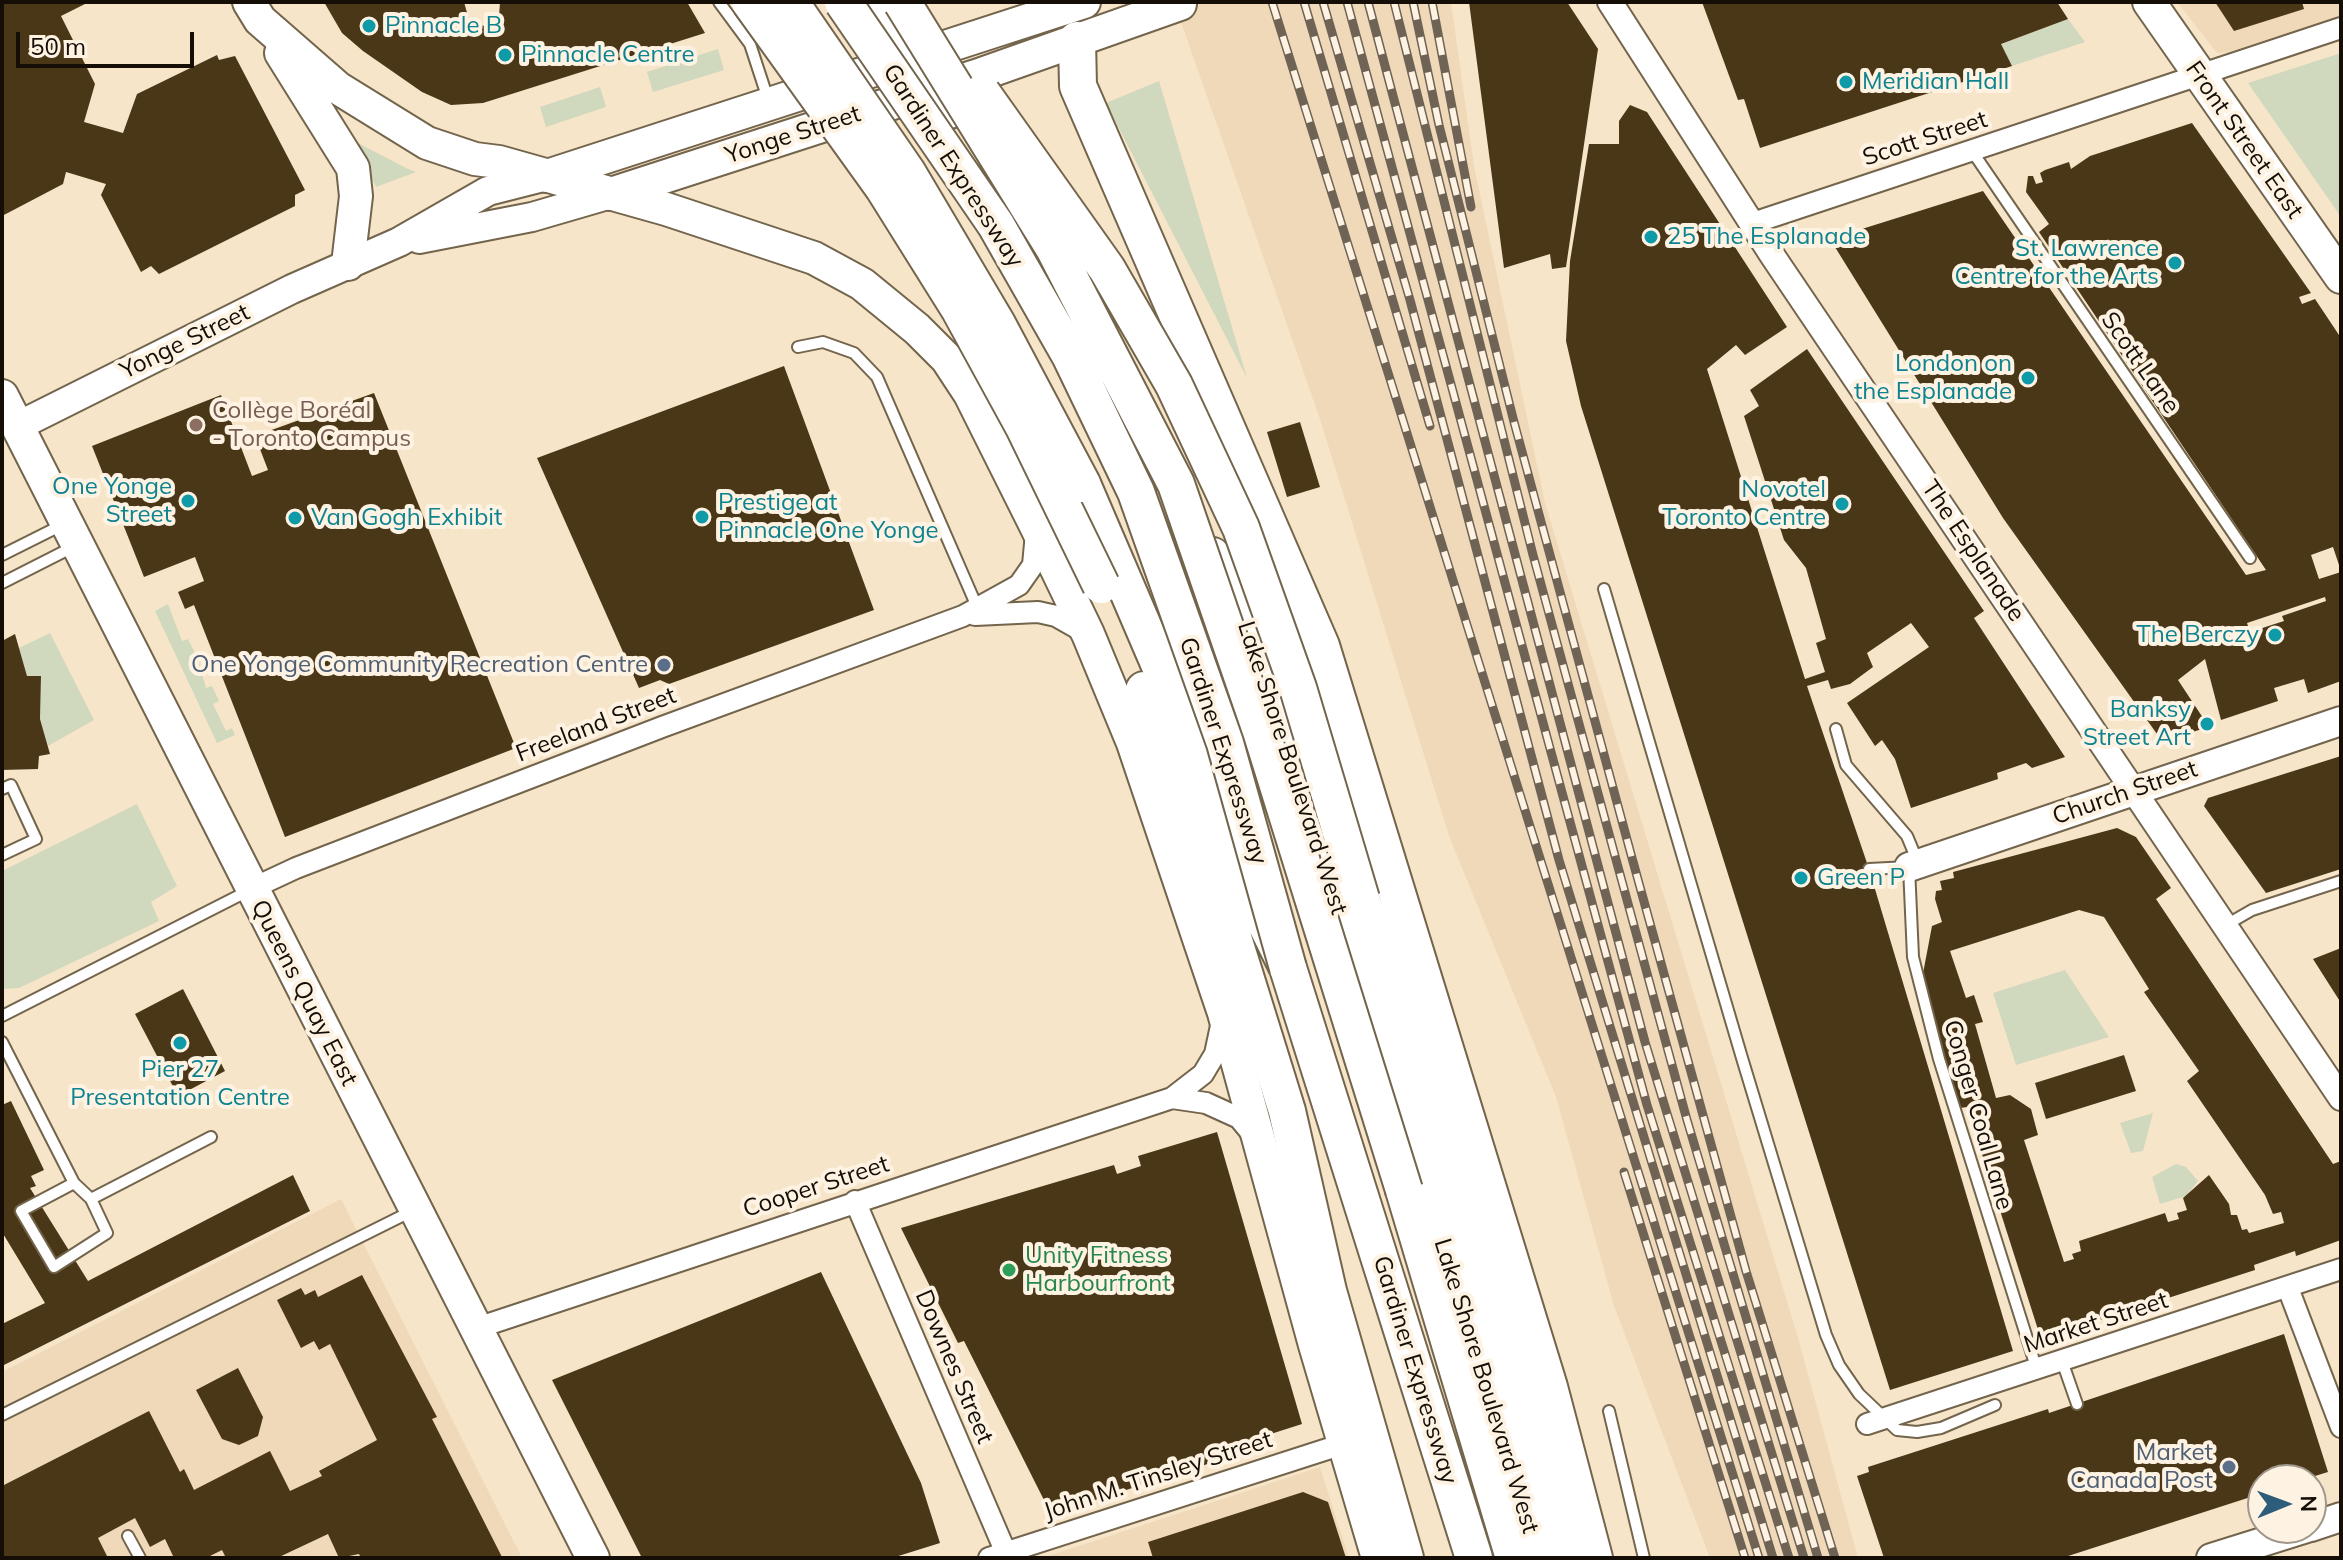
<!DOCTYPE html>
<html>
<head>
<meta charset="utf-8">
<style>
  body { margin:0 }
  #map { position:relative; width:2343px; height:1560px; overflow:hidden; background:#f7e5ca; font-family:Mulish,sans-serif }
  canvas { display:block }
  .frame { position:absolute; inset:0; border:4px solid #140e06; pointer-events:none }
  .north { position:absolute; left:2247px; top:1464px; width:80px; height:80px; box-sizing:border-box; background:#fef3e3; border:2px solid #a0978b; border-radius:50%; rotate:89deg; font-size:22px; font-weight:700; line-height:32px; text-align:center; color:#140e06 }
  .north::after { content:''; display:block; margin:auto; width:28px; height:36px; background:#2e5d7c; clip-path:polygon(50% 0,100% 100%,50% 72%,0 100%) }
  .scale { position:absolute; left:16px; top:32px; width:178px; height:36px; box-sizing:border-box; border:4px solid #140e06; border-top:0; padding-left:10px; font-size:24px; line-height:28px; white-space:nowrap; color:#140e06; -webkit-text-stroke:6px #fef3e3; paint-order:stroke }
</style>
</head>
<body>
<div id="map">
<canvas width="2343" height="1560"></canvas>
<div class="frame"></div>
<div class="north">N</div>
<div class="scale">50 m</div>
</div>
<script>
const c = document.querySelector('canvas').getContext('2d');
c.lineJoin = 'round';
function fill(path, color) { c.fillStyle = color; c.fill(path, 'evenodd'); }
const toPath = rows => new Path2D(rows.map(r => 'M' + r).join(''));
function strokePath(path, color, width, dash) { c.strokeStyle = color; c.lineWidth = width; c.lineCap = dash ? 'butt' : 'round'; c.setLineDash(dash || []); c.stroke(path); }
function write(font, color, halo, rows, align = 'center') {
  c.font = font + ' Mulish,sans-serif'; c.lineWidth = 8; c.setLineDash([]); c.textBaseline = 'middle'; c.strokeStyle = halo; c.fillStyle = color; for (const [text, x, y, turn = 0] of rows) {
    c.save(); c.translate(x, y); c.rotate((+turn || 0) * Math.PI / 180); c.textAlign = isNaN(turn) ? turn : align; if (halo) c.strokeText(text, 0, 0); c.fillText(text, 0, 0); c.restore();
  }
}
const built = toPath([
  [1174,2,1451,2,1474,166,1545,503,1799,1341,1858,1558,1710,1558,1614,1306,1556,1097,1449,836,1320,419],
  [2177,2,2341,2,2341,16,2229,52,2217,53],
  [341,1199,522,1558,2,1558,2,1372],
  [1320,1467,1349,1558,1042,1558]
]);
const green = toPath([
  [2068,19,2085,42,2012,66,2001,44],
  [718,49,724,70,653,92,647,72],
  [2341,53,2341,217,2248,83],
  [1159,81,1247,378,1106,103],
  [600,87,606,107,546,127,540,107],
  [354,141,406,168,416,172,376,187],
  [168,604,182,641,188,639,195,653,189,656,193,665,199,663,206,688,212,686,219,701,213,704,226,731,232,728,235,735,217,743,155,611],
  [50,633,94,720,48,746,40,719,41,676,27,676,19,648],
  [137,804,177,886,151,902,159,921,19,988,2,989,2,871],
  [2065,970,2109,1037,2016,1065,1993,993],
  [2153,1113,2143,1151,2131,1153,2120,1123],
  [2176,1164,2186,1167,2198,1181,2186,1196,2160,1204,2152,1177]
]);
const building = toPath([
  [2,2,89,2,61,16,95,84,84,122,123,133,137,94,217,55,219,60,235,56,305,190,295,195,295,206,159,274,151,266,141,272,101,195,106,184,66,172,63,184,2,216],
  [324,2,464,2,469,20,484,26,499,17,500,2,687,2,705,33,483,103,451,105,422,92,363,51,342,33],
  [1469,2,1567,2,1598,49,1566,267,1552,269,1550,254,1504,268],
  [1702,2,2057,2,2068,19,2001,44,2012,66,1760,148,1744,99,1738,100],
  [2215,2,2302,2,2304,9,2234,31],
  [1630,105,1647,112,1787,327,1745,355,1736,345,1707,369,1805,679,1825,672,1816,643,1826,639,1806,568,1784,540,1744,416,1759,406,1750,390,1807,349,1984,611,1974,618,2065,757,2032,768,2026,763,1997,773,1998,779,1911,808,1895,759,1882,740,1875,746,1847,703,1929,647,1911,623,1867,653,1873,667,1850,684,1831,689,1828,680,1807,686,1869,869,2013,1351,1890,1390,1581,406,1566,341,1570,261,1589,144,1619,144,1619,121],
  [2192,123,2311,293,2299,297,2302,304,2315,299,2341,338,2341,571,2333,547,2311,555,2319,579,2341,572,2341,681,2308,693,2304,679,2274,688,2278,701,2221,720,2205,659,2178,680,2209,727,2162,741,2003,518,1830,239,1983,191,2246,575,2266,570,2039,232,2049,224,2026,192,2028,176,2033,176,2036,184,2043,182,2040,173,2045,170,2069,162,2071,169,2090,156],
  [2325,597,2326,601,2282,616,2284,621,2250,632,2247,623],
  [784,366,874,610,669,684,660,680,639,688,537,458],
  [374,393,516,748,285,837,194,605,185,609,178,592,204,581,195,557,144,577,92,446,221,395,252,476,268,470,255,436],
  [1300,422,1320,487,1287,497,1267,432],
  [15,634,27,676,41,676,40,719,50,754,39,756,38,769,2,770,2,641],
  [2341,756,2341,869,2266,893,2204,806,2208,798],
  [2117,828,2136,837,2171,888,2156,899,2333,1164,2341,1161,2341,1240,2296,1256,2295,1251,2254,1265,2255,1270,2041,1339,1967,1107,1960,1108,1921,984,1932,926,1942,922,1935,899,1936,891,1942,890,1940,881,1954,878,1953,872],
  [2079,910,2104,917,2149,989,2144,992,2199,1071,2187,1081,2265,1195,2273,1214,2281,1212,2284,1223,2249,1233,2247,1229,2242,1230,2237,1215,2231,1215,2229,1204,2209,1175,2183,1198,2187,1210,2177,1213,2179,1219,2168,1222,2165,1213,2079,1241,2081,1251,2072,1254,2074,1259,2064,1262,2024,1140,2038,1135,2031,1109,2010,1095,1996,1098,1975,1024,1983,1022,1974,995,1966,998,1950,951],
  [2341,948,2341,1003,2313,959],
  [183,989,225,1071,178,1096,135,1014],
  [2124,1055,2136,1091,2046,1119,2035,1083],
  [11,1101,44,1170,31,1176,36,1186,30,1188,88,1281,293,1175,310,1211,2,1366,2,1324,45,1303,2,1232,2,1105],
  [1217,1132,1302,1424,1227,1448,1228,1451,1218,1453,1220,1460,1051,1514,964,1341,958,1343,901,1228,1114,1165,1117,1174,1141,1166,1138,1156],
  [821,1272,921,1483,940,1543,892,1558,642,1558,552,1380],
  [362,1275,437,1417,432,1419,502,1557,361,1558,359,1554,339,1558,328,1534,277,1558,226,1558,222,1550,206,1558,174,1558,165,1539,150,1547,135,1518,98,1538,108,1558,2,1558,2,1486,149,1411,180,1472,184,1469,194,1490,270,1451,290,1491,322,1476,319,1471,377,1440,330,1344,319,1350,314,1341,301,1348,277,1300,301,1288,305,1295,315,1290,318,1297],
  [2284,1334,2328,1472,2302,1480,2263,1480,2263,1493,2062,1558,1884,1558,1857,1476,1869,1472,1868,1467,2048,1409,2049,1413],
  [238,1368,263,1417,258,1436,239,1445,222,1439,196,1390],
  [1303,1492,1328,1502,1346,1558,1153,1558,1148,1542]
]);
const service = toPath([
  [719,2,750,44,768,99],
  [1972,151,2250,558],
  [798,347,823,342,854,353,877,377,978,609],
  [2,555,62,525],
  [2,583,75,546],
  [1604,589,1742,1058,1826,1335,1839,1365,1859,1394,1897,1430,1917,1432,1941,1428,1995,1405],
  [1836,729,1846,765,1907,836,1917,860],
  [2,789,11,785,36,839,2,855],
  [1869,869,1909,867,1913,957,1939,1059,2037,1370],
  [2226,925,2252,910,2341,881],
  [2,1016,250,890],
  [2,1042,74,1183,91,1199,107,1233,54,1267,21,1211,74,1183],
  [91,1199,211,1137],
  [2062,1361,2077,1404],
  [1609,1411,1644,1558],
  [2,1415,410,1212],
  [128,1536,140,1558]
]);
const minor = toPath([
  [1753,223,2341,28],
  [975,615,1038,612,1056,616,1086,633],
  [251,889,296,868,662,727,963,616,1019,585,1033,565,1036,533],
  [1172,1098,1206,1103,1239,1118,1253,1135],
  [855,1201,1006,1553],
  [2288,1288,2341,1427],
  [477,1328,1172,1098,1203,1074,1215,1054,1222,1021],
  [1867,1424,2341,1269],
  [989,1558,1343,1444]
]);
const tertiary = toPath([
  [1610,2,1772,255,2341,1098]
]);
const secondary = toPath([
  [419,239,532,217,611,194],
  [18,426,292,289,399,242,488,191,547,176],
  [1909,867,2341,721],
  [2311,1527,2341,1517],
  [2211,1558,2307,1528]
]);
const primary = toPath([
  [2149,2,2341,277],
  [547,176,1084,2],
  [611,194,976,76,1180,4],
  [2,396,593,1558]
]);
const trunk = toPath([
  [249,2,260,20,338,88,427,143,475,159,499,162,666,209,814,258,862,284,917,329,947,359,970,394,1036,526,1088,634,1133,743,1224,1013,1315,1345,1378,1558],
  [876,2,950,112],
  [281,53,353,168,356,196,348,264],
  [1213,554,1247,622,1540,1558]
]);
const motorway = toPath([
  [1077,40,1078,86,1321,646,1549,1387,1594,1558],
  [1082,484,1191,738,1232,855,1288,968,1474,1558],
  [1247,622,1293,705],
  [1144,690,1227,918,1287,1111,1328,1291,1405,1558],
  [1361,899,1537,1448,1566,1558],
  [1404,1190,1514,1558]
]);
const rail = toPath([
  [1272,2,1759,1558],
  [1304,2,1430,426],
  [1323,2,1410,300,1559,860,1773,1558],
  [1347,2,1647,1105,1789,1558],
  [1368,2,1645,1042,1804,1558],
  [1394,2,1533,555,1687,1120,1818,1558],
  [1413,2,1439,125,1514,422,1632,858,1746,1271,1835,1558],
  [1432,2,1471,207],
  [1624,1172,1745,1558]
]);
const motorwayBridge = toPath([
  [750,2,883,187,960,310,1024,427,1101,585],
  [790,2,907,172,997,324,1082,484],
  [843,2,996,225,1070,355,1136,492,1225,743,1288,968],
  [902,2,1054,248,1176,484,1261,731,1404,1190],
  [982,93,1107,269,1174,385,1241,528,1298,688,1361,899]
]);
const markers = [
  [369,26,8,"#0f9aa8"],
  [505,55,8,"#0f9aa8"],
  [1846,82,8,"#0f9aa8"],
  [1651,237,8,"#0f9aa8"],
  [2175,263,8,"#0f9aa8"],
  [2028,378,8,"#0f9aa8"],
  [196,425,8,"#8d6e63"],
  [188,501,8,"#0f9aa8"],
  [1842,504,8,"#0f9aa8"],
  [702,517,8,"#0f9aa8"],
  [295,518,8,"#0f9aa8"],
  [2275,635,8,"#0f9aa8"],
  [664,665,8,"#5c6f8a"],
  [2207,724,8,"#0f9aa8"],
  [1801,878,8,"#0f9aa8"],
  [180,1043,8,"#0f9aa8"],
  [1009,1270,8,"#2e9e5b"],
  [2229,1467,8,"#5c6f8a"]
];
const cultureNames = [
  ["Pinnacle B",385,26],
  ["Pinnacle Centre",521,55],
  ["Meridian Hall",1862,82],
  ["25 The Esplanade",1667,237],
  ["St. Lawrence",2159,249,"right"],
  ["Centre for the Arts",2159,277,"right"],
  ["London on",2012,364,"right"],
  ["the Esplanade",2012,392,"right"],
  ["One Yonge",172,487,"right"],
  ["Street",172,515,"right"],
  ["Novotel",1826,490,"right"],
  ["Toronto Centre",1826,518,"right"],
  ["Prestige at",718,503],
  ["Pinnacle One Yonge",718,531],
  ["Van Gogh Exhibit",311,518],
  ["The Berczy",2259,635,"right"],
  ["Banksy",2191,710,"right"],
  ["Street Art",2191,738,"right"],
  ["Green P",1817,878],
  ["Pier 27",180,1070,"center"],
  ["Presentation Centre",180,1098,"center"]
];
const streetNames = [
  ["Yonge Street",793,135,-18],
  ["Scott Street",1925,139,-18],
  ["Front Street East",2244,140,55],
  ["Gardiner Expressway",953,166,57],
  ["Yonge Street",185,342,-26],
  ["Scott Lane",2140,363,55],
  ["The Esplanade",1973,551,56],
  ["Freeland Street",596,725,-21],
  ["Gardiner Expressway",1223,751,72],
  ["Lake Shore Boulevard West",1292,768,72],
  ["Church Street",2125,793,-19],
  ["Queens Quay East",304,993,63],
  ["Conger Coal Lane",1978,1115,74],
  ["Cooper Street",816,1187,-18],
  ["Market Street",2096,1323,-18],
  ["Downes Street",954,1367,67],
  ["Gardiner Expressway",1415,1370,73],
  ["Lake Shore Boulevard West",1486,1386,73],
  ["John M. Tinsley Street",1158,1476,-18]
];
const educationNames = [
  ["Collège Boréal",212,411],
  ["- Toronto Campus",212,439]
];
const serviceNames = [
  ["One Yonge Community Recreation Centre",648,665],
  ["Market",2213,1453],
  ["Canada Post",2213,1481]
];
const leisureNames = [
  ["Unity Fitness",1025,1256],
  ["Harbourfront",1025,1284]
];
fill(built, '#efd9b8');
fill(green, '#d0d8be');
fill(building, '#4a3718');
strokePath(service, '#73644c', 14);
strokePath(minor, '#73644c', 24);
strokePath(tertiary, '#73644c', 28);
strokePath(secondary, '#73644c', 32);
strokePath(primary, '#73644c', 36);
strokePath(trunk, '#73644c', 36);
strokePath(motorway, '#73644c', 40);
strokePath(service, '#fff', 10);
strokePath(minor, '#fff', 20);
strokePath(tertiary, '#fff', 24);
strokePath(secondary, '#fff', 28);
strokePath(primary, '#fff', 32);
strokePath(trunk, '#fff', 32);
strokePath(motorway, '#fff', 36);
strokePath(rail, '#6e6354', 9);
strokePath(rail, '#fef3e3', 6, [18]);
strokePath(motorwayBridge, '#73644c', 40, []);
strokePath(motorwayBridge, '#fff', 36);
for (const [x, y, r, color] of markers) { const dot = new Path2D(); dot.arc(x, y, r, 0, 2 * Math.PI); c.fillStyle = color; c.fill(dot); strokePath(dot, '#fef3e3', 3); }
write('24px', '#0d838f', '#fef3e3', cultureNames, 'left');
write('24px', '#140e06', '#fef3e3', streetNames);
write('24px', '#785e54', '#fef3e3', educationNames, 'left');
write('24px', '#4e5e75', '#fef3e3', serviceNames, 'right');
write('24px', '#27864d', '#fef3e3', leisureNames, 'left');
</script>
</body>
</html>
